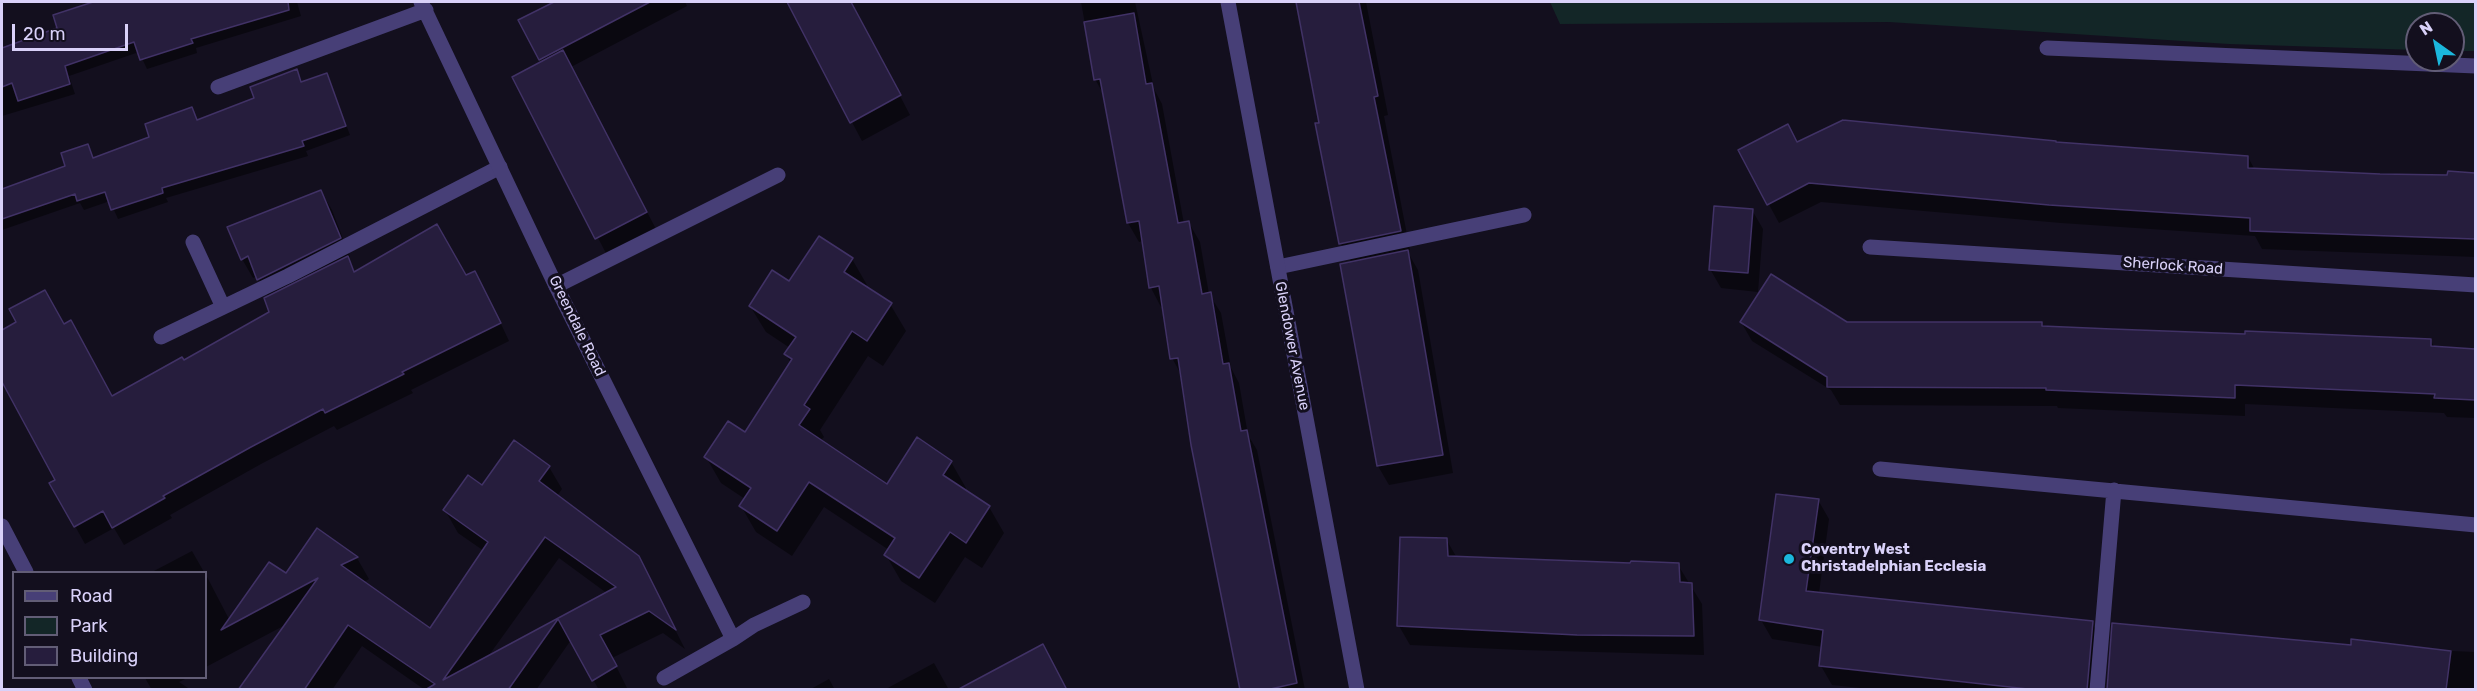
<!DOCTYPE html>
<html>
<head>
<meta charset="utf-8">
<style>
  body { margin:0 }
  #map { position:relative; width:2477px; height:691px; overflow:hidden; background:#130f1e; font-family:Rubik,sans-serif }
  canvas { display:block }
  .frame { position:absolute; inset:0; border:3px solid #d9d1f9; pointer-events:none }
  .legend { position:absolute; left:12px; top:571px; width:195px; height:108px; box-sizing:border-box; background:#130f1e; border:2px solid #625d76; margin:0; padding:8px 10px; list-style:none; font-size:18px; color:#d9d1f9 }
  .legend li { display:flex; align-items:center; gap:12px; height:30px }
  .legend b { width:30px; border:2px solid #625d76 }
  .north { position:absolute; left:2405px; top:12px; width:60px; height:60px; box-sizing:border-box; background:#130f1e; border:2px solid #625d76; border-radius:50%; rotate:327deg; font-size:16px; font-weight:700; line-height:24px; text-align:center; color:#d9d1f9 }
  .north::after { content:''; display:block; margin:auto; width:21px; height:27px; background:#1bb7dc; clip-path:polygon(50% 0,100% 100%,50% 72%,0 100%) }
  .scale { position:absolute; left:12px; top:24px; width:116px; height:27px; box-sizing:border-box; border:3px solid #d9d1f9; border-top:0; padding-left:8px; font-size:18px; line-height:21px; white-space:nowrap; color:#d9d1f9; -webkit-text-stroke:4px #130f1e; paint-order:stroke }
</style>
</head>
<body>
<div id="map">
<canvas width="2477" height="691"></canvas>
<div class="frame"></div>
<ul class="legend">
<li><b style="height:8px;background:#473f77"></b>Road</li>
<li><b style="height:16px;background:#132627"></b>Park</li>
<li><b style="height:16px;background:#261d3d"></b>Building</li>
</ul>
<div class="north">N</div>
<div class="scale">20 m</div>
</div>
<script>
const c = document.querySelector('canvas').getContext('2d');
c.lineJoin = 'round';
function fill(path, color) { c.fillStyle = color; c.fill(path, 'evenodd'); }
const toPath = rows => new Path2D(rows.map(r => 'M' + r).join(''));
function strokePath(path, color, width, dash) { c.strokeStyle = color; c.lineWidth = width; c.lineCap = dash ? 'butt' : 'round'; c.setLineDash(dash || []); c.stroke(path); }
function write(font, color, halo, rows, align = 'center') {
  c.font = font + ' Rubik,sans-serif'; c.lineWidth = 6; c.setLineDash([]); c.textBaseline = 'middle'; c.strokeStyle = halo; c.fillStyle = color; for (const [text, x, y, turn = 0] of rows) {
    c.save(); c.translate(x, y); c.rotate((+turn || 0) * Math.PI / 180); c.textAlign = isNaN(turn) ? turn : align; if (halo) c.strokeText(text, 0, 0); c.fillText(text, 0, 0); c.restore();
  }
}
const green = toPath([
  [1550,2,2475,2,2475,51,2453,51,2453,24,2417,24,2417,50,2229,44,1889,22,1560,24]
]);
const shadow = toPath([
  [100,2,120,2,123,9,144,2,297,2,301,16,196,48,197,53,147,69,139,52,69,76,75,94,2,116,2,49,59,29,55,17],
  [557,2,685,2,687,6,571,67,657,231,608,257,514,78,542,63,520,21],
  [788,2,851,2,910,115,862,141],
  [1081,2,1135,2,1154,89,1162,104,1184,224,1189,223,1200,242,1209,294,1221,313,1231,368,1239,383,1248,435,1257,450,1305,690,1241,690,1182,376,1172,358,1164,306,1161,307,1151,288,1143,241,1139,242,1128,223,1105,97,1095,79],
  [1298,2,1366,2,1388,115,1384,116,1410,250,1407,251,1418,270,1453,473,1389,485,1378,466,1352,263,1341,244],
  [296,71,302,83,327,75,350,135,306,151,308,156,166,198,168,202,118,219,110,201,84,210,80,203,2,230,2,190,67,167,87,146,94,159,151,138,191,109,198,122,256,99],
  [2055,142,2248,157,2255,170,2380,175,2449,176,2449,172,2476,174,2476,257,2262,249,2255,236,2061,223,1821,202,1779,223,1740,151,1798,144],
  [321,192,332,210,350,257,348,259,355,272,466,277,485,290,509,341,411,390,413,393,337,430,334,426,261,464,170,515,172,518,124,545,114,528,85,544,75,526,57,481,2,376,2,332,18,323,64,326,112,398,183,362,271,313,269,298,257,276,253,278,242,259],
  [1752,210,1763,229,1758,292,1721,288,1710,269],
  [852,259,867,285,865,288,890,304,906,331,883,366,868,356,820,430,824,437,820,441,887,486,951,462,966,488,965,491,989,507,1004,533,982,568,965,557,935,603,901,581,886,555,889,550,824,507,792,556,756,532,741,506,745,499,721,483,706,457,745,434,791,363,786,354,790,348,766,332,750,306,789,283],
  [1741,322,2041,324,2043,327,2431,341,2435,348,2476,350,2476,418,2447,417,2444,413,2245,404,2245,416,2058,408,2057,406,1840,405,1831,390,1752,341],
  [549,467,562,489,557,496,638,557,685,649,663,633,612,658,628,690,599,690,571,640,536,690,425,690,362,646,332,690,240,690,287,624,206,667,206,575,230,621,286,575,357,558,369,579,363,583,431,630,484,551,458,533,445,510,483,487],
  [559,558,608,594,487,658],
  [1818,500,1829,519,1819,593,2092,623,2103,642,2100,690,1880,690,1832,685,1821,666,1823,647,1772,639,1761,620],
  [1446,539,1457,558,1678,565,1702,604,1704,655,1521,650,1410,645,1399,626],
  [192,551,204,572,152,572],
  [2352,647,2476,652,2476,690,2107,690],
  [934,663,949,690,884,690],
  [145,678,187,678,179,682,191,690,152,690],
  [829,679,835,690,809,690]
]);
const building = toPath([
  [93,2,288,2,289,10,191,39,193,43,140,60,134,42,65,66,70,84,18,101,12,83,2,87,2,48,57,28,53,15,93,2],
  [554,2,650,2,539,60,518,20,554,2],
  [787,2,851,2,901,95,850,123,787,2],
  [1296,2,1359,2,1378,96,1374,97,1401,231,1339,244,1315,123,1319,123,1296,2],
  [1134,13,1146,84,1152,83,1178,223,1189,221,1202,294,1211,292,1223,364,1229,363,1241,431,1247,430,1297,683,1266,690,1240,690,1191,445,1178,358,1170,359,1159,286,1149,288,1139,221,1127,223,1100,79,1094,80,1084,22,1134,13],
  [563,50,647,212,595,239,512,77,563,50],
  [297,69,301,82,327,73,346,126,302,141,304,146,162,188,163,193,111,210,105,192,77,201,75,194,2,219,2,189,65,166,61,153,88,144,93,158,149,137,145,124,192,107,197,120,254,98,250,87,297,69],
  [1843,120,2056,141,2056,142,2248,156,2248,168,2380,174,2447,175,2448,171,2475,173,2475,239,2250,231,2250,218,2049,205,1809,183,1767,205,1738,150,1788,124,1797,142,1843,120],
  [321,190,341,238,257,280,248,256,241,260,227,227,321,190],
  [1714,206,1753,209,1748,273,1709,270,1714,206],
  [437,224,466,275,475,271,501,323,402,372,404,374,325,413,323,409,251,447,163,496,165,498,112,528,103,511,74,527,49,483,55,480,2,382,2,330,16,322,9,309,45,290,64,324,71,320,112,396,182,357,184,360,269,312,264,298,348,256,354,272,437,224],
  [819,236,853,258,844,272,892,303,867,341,852,331,804,405,810,409,799,425,887,484,917,437,952,461,943,475,990,506,966,543,950,532,919,578,884,555,895,538,809,482,777,531,739,506,751,488,704,457,728,421,745,432,792,359,784,354,796,337,749,306,772,270,789,281,819,236],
  [1408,250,1443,455,1377,466,1340,264,1408,250],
  [1771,274,1847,322,2042,322,2042,326,2112,329,2245,334,2245,331,2431,339,2431,346,2475,349,2475,400,2434,398,2435,394,2235,385,2235,398,2046,390,2046,388,1827,387,1827,377,1740,322,1771,274],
  [514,440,550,466,539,481,639,556,676,630,649,611,600,635,617,666,592,681,558,619,508,690,425,690,435,684,348,625,304,690,238,690,318,578,221,630,269,562,286,573,317,528,358,557,341,565,430,628,488,542,443,510,468,475,482,485,514,440],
  [545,537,616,587,443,680,545,537],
  [1776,494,1819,499,1806,591,2093,621,2087,690,2037,690,1819,666,1823,630,1759,620,1776,494],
  [1400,537,1447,538,1448,556,1630,563,1631,561,1679,563,1680,582,1692,583,1694,636,1577,635,1397,626,1400,537],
  [2112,623,2351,645,2351,639,2451,651,2446,690,2107,690,2112,623],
  [1043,644,1067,690,957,690,1043,644]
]);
const lane = toPath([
  [2047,48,2476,66],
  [193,242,223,307],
  [1278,267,1524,215],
  [556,286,778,175],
  [161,337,288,276,500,167],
  [1880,469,2476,525],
  [2097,690,2114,490]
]);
const street = toPath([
  [421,2,556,286,733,639,754,625,803,602],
  [1228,2,1357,690],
  [218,87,426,10],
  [1870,247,2476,285],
  [2,526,26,572],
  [79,678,85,690],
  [664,678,733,639]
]);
const markers = [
  [1789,559,6,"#1bb7dc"]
];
const streetNames = [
  ["Sherlock Road",2173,266,4],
  ["Greendale Road",577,326,64],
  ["Glendower Avenue",1292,346,79]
];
const poiNames = [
  ["Coventry West",1801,550],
  ["Christadelphian Ecclesia",1801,567]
];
fill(green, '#132627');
fill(shadow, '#0007');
fill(building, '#261d3d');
strokePath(building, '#413266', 1.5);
strokePath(lane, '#473f77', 15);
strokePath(street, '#473f77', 15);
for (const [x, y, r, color] of markers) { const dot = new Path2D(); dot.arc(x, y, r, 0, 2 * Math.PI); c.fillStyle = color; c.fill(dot); strokePath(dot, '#130f1e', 2); }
write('15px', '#d9d1f9', '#130f1e', streetNames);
write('bold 15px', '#d9d1f9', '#130f1e', poiNames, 'left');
</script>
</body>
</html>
